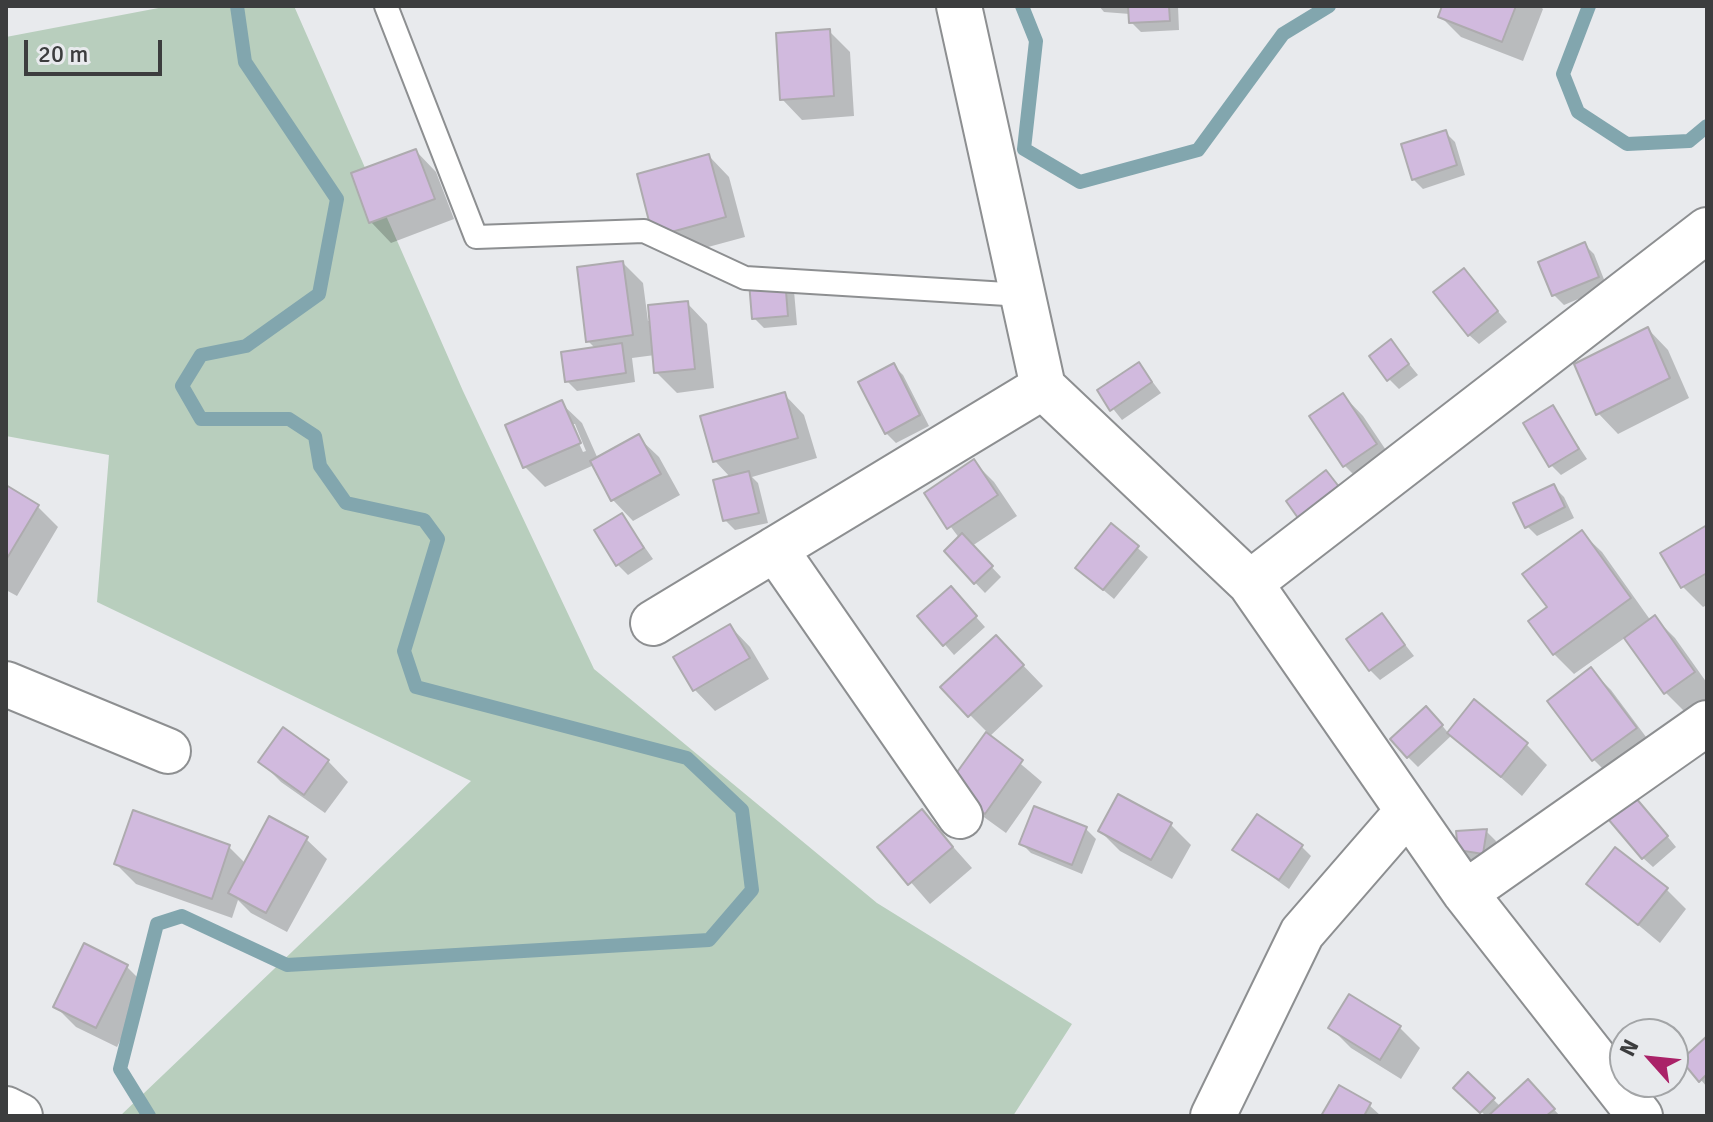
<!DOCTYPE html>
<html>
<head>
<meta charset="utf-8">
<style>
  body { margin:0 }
  #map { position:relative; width:1713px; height:1122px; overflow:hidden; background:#e8eaed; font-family:Signika,sans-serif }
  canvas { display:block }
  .frame { position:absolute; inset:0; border:8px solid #3c3d3e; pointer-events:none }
  .north { position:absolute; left:1609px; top:1018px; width:80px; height:80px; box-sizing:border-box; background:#e8eaed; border:2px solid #a3a5a7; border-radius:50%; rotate:297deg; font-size:22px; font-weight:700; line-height:32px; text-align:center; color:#3c3d3e }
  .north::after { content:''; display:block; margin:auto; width:28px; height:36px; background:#aa2268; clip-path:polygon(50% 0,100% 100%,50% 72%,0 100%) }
  .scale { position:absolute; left:24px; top:40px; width:138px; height:36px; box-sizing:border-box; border:4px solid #3c3d3e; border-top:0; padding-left:10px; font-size:24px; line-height:28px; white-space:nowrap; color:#3c3d3e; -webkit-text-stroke:6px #e8eaed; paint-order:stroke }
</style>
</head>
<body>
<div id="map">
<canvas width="1713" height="1122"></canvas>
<div class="frame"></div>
<div class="north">N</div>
<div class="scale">20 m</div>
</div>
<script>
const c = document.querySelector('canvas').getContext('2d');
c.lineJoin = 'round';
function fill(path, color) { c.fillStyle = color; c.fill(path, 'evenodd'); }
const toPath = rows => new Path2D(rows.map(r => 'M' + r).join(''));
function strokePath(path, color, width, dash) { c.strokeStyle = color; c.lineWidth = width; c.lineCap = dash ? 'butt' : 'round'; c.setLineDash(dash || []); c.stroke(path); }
const green = toPath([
  [169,6,294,6,463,391,594,669,877,903,1072,1024,1013,1116,120,1116,471,781,97,602,109,455,6,436,6,37]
]);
const shadow = toPath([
  [1099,6,1178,6,1179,30,1141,32,1131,22,1130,14,1104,12],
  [1444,6,1540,6,1543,9,1523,61,1461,37,1440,16],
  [830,32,850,52,854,116,802,120,782,99],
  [1445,132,1455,142,1465,175,1423,189,1413,179],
  [416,151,436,172,454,219,391,243,371,222],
  [709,156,729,177,745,237,675,256,655,236],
  [1584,244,1594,254,1607,287,1564,305,1554,295],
  [623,263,643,283,648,321,687,303,707,324,714,388,677,393,656,372,655,355,632,358,635,382,577,391,567,381,596,349,588,341],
  [1464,271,1507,322,1479,344,1469,335],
  [751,284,794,291,797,325,764,328,754,318],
  [1648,329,1668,350,1689,398,1618,434,1598,413],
  [1391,342,1418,375,1399,389,1389,379],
  [1139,364,1161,393,1122,420,1099,391],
  [893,365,903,375,929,426,896,443,886,433,860,383],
  [784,394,804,415,817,458,752,477,758,483,768,523,735,530,725,520,731,478,715,461],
  [1343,395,1363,416,1396,465,1365,486,1345,466],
  [561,403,582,423,598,459,638,437,659,457,680,495,633,521,613,500,594,465,545,487,525,467],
  [570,424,575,424,586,451,583,452],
  [1553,408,1587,459,1561,475,1551,465],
  [973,461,994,482,1017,516,972,546,1001,577,985,593,946,552,960,539,926,494],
  [1554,487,1564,497,1574,518,1537,536,1527,526],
  [6,488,38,507,58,527,17,596,6,590],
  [622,515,653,559,628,575,618,565],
  [1112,526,1148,557,1114,599,1088,577],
  [1707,528,1707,605,1703,607,1683,587],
  [1581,532,1602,552,1651,621,1655,618,1675,638,1707,683,1707,698,1686,713,1666,693,1626,637,1574,674,1554,654],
  [960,599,985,627,954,655,920,616],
  [1382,615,1414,656,1380,680,1370,670],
  [730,626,750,647,769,679,715,711,695,690,676,658],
  [1016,658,1043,686,989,737,1042,782,1006,833,970,807,988,733,970,715],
  [1591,670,1611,690,1655,749,1614,780,1594,760,1550,702],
  [1436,718,1449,734,1526,744,1547,765,1522,796,1452,735,1418,767,1408,757],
  [328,761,348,782,325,813,281,782,261,762],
  [1640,803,1676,847,1653,867,1643,858],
  [922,812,972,868,930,904,880,847],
  [134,813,229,847,246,864,306,839,327,859,287,932,251,913,238,900,232,918,136,884,116,864],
  [1171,825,1191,845,1172,879,1120,851,1100,831],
  [1086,829,1096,839,1082,874,1031,853,1021,843],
  [1486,831,1496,841,1493,863,1470,859,1460,849],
  [1301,846,1311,856,1289,889,1235,850],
  [1589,884,1666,889,1686,909,1660,943],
  [127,967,147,987,117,1047,76,1027,55,1006],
  [1350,997,1400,1028,1420,1048,1401,1079,1351,1048,1331,1028],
  [1707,1039,1707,1087,1701,1080],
  [1468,1075,1500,1106,1538,1092,1560,1116,1486,1116,1456,1088],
  [1369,1105,1381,1116,1324,1116]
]);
const stream = toPath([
  [1022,6,1036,41,1024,149,1080,182,1198,150,1283,34,1329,6],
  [1589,6,1563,74,1578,112,1627,144,1689,141,1707,126],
  [149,1116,120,1069,157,924,182,916,287,965,709,940,752,890,742,810,687,758,416,687,404,651,438,539,424,520,346,503,320,466,315,436,289,419,201,419,182,386,201,355,246,346,319,294,337,199,245,62,237,6]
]);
const building = toPath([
  [1128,6,1169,6,1170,21,1129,23,1128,6],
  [1442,6,1516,6,1502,42,1438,17,1442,6],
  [830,29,834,96,780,100,776,33,830,29],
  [1446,130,1457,165,1412,180,1401,144,1446,130],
  [416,149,435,199,369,223,351,173,416,149],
  [709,154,726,217,653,237,637,174,709,154],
  [1585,242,1599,277,1552,296,1538,262,1585,242],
  [623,261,633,335,586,342,577,267,623,261],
  [1464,268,1498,311,1468,336,1433,292,1464,268],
  [785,279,788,316,752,319,749,282,785,279],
  [688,301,695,369,654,373,648,305,688,301],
  [1648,327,1670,378,1596,415,1574,364,1648,327],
  [1391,339,1409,364,1387,381,1369,356,1391,339],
  [622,343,626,373,565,382,561,352,622,343],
  [1139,362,1152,382,1110,411,1097,390,1139,362],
  [894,363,920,415,885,434,858,382,894,363],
  [785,392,798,438,713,462,700,416,785,392],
  [1343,393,1377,444,1343,467,1309,416,1343,393],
  [562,400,581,443,523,468,505,425,562,400],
  [1553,405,1579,449,1549,467,1523,423,1553,405],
  [639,434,661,474,611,501,590,461,639,434],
  [974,459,998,495,947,529,924,493,974,459],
  [1326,470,1347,497,1305,528,1286,501,1326,470],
  [749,471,759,513,723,521,713,480,749,471],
  [1554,484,1565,507,1525,528,1513,503,1554,484],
  [6,485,39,505,6,560,6,485],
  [622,513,644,548,616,566,594,530,622,513],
  [1111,523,1139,546,1103,590,1075,568,1111,523],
  [1707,525,1707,573,1681,588,1660,553,1707,525],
  [1582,530,1631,598,1553,655,1528,621,1547,607,1522,574,1582,530],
  [962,533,993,566,974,584,944,551,962,533],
  [951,586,977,616,943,646,917,616,951,586],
  [1382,613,1405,645,1369,671,1346,639,1382,613],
  [1655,615,1695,672,1664,694,1624,638,1655,615],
  [730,624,750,658,693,691,673,657,730,624],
  [996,635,1024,665,968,717,940,687,996,635],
  [1591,667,1637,728,1592,761,1547,701,1591,667],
  [1474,699,1528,743,1501,777,1447,733,1474,699],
  [1426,706,1443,725,1407,758,1390,739,1426,706],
  [283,727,329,760,304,795,258,762,283,727],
  [986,732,1023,760,985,814,947,786,986,732],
  [1630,791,1668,836,1642,859,1603,813,1630,791],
  [1118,794,1172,823,1151,860,1098,831,1118,794],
  [1034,806,1087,827,1072,865,1019,844,1034,806],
  [922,809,953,847,908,885,877,847,922,809],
  [133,810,230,845,212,899,114,864,133,810],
  [1257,814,1303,845,1279,880,1232,850,1257,814],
  [269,816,308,837,266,913,228,893,269,816],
  [1487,829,1483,854,1458,850,1456,831,1487,829],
  [1615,847,1668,888,1638,925,1586,884,1615,847],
  [84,943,128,965,96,1028,53,1007,84,943],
  [1349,994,1401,1026,1380,1060,1328,1028,1349,994],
  [1707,1036,1707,1074,1699,1082,1681,1060,1707,1036],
  [1468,1072,1495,1098,1480,1113,1453,1088,1468,1072],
  [1528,1079,1555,1109,1546,1116,1488,1116,1528,1079],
  [1339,1085,1371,1103,1364,1116,1321,1116,1339,1085]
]);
const service = toPath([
  [386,6,476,237,644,231,745,278,1023,295]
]);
const minor = toPath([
  [959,6,1043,387,1250,583,1465,893,1640,1116],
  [775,549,960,816],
  [1250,583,1707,230],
  [653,623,1043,387],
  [6,684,168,751],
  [1465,893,1707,723],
  [6,1109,20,1116],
  [1213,1116,1302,933,1407,812]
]);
fill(green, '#b8cebd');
fill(shadow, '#0003');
strokePath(stream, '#82a6ae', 14);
fill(building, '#d1bade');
strokePath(building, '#adabae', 2);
strokePath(service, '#8d8f91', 26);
strokePath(minor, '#8d8f91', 48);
strokePath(service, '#fff', 22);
strokePath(minor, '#fff', 44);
</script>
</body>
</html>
